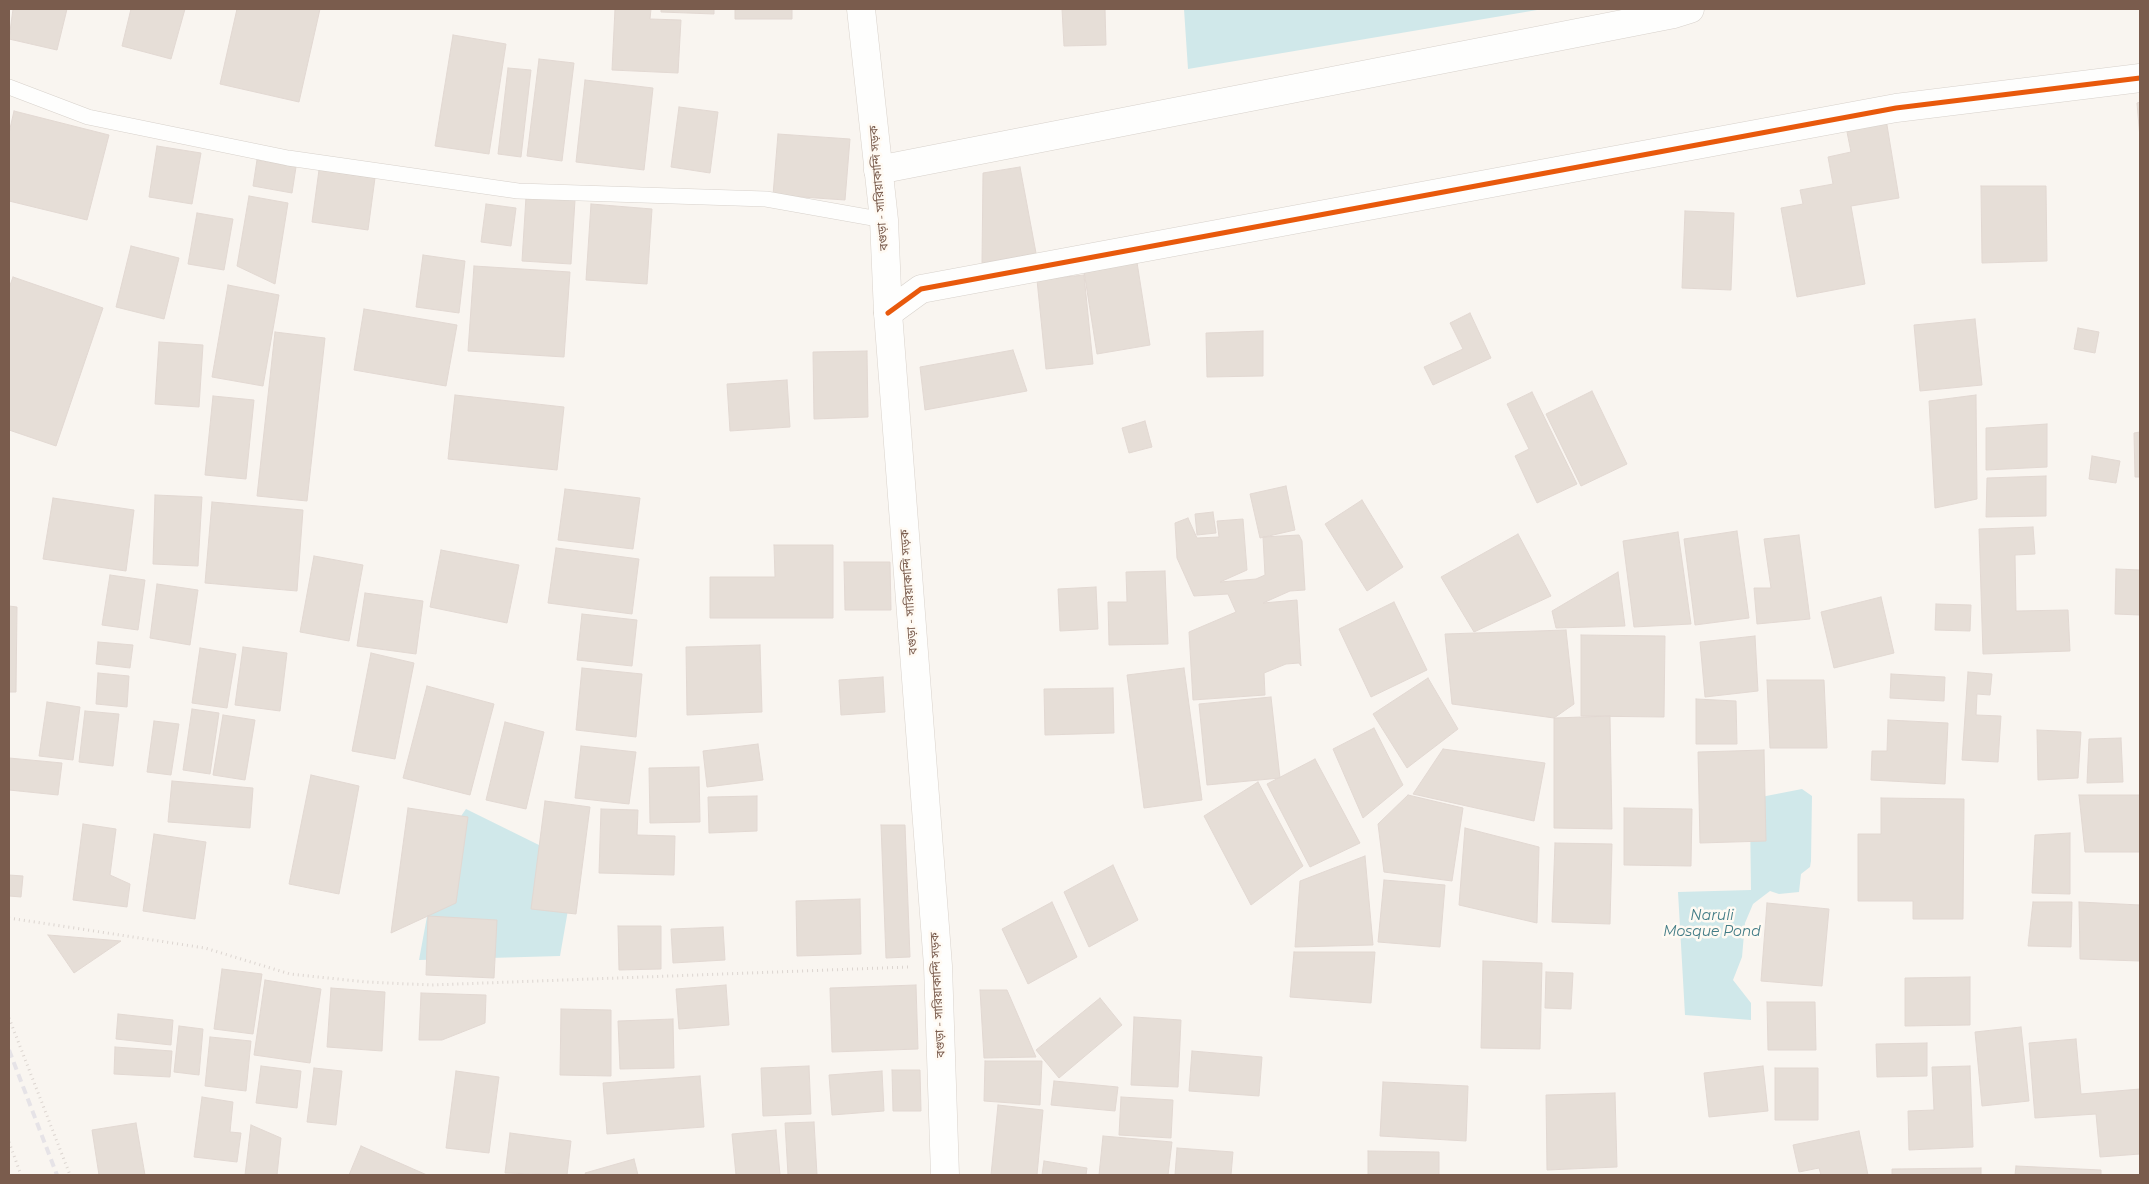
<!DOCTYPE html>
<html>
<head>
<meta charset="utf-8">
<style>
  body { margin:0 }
  #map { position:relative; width:2149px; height:1184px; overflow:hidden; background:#f9f5f0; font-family:Montserrat,sans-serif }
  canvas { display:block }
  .frame { position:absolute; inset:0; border:10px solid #7a5c4d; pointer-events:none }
</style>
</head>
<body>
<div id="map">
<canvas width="2149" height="1184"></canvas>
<div class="frame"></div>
</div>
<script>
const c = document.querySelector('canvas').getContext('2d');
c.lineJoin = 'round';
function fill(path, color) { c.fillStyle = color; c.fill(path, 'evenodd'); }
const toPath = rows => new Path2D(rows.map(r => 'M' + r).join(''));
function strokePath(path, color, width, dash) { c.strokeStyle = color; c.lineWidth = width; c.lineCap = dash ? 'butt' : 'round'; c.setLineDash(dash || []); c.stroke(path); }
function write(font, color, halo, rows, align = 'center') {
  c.font = font + ' Montserrat,"Noto Sans Bengali",sans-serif'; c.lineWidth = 5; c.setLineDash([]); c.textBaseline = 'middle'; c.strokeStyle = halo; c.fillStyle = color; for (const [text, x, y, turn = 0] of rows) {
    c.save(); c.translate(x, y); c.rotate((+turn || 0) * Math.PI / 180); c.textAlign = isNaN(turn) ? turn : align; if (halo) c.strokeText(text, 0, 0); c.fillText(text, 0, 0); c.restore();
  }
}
const water = toPath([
  [1184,9,1543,9,1188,69],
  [1802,789,1812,796,1811,861,1810,867,1801,874,1799,892,1779,894,1770,891,1753,904,1745,923,1742,957,1733,980,1751,1003,1751,1020,1685,1015,1678,892,1751,890,1750,813,1761,797],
  [466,809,543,847,572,887,560,956,419,960,440,846]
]);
const building = toPath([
  [13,9,67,9,57,50,9,39,13,9],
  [131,9,185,9,171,59,122,46,131,9],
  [237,9,320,9,299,102,220,84,237,9],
  [615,9,651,9,650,19,681,20,678,73,612,70,615,9],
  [661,9,714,9,714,14,661,12,661,9],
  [735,9,792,9,792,19,735,19,735,9],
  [1062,9,1105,9,1106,45,1064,46,1062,9],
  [453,35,506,44,489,154,435,146,453,35],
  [539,59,574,63,562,161,527,156,539,59],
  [508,68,531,70,521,157,498,154,508,68],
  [585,80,653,88,644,170,576,162,585,80],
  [2140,102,2140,138,2137,103,2140,102],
  [679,107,718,112,710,173,671,167,679,107],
  [14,111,109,135,87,220,9,201,9,133,14,111],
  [1886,119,1899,198,1851,206,1865,284,1797,297,1781,208,1803,204,1800,190,1833,184,1828,157,1851,152,1846,127,1886,119],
  [778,134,850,139,845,200,773,195,778,134],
  [157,146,201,153,192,204,149,197,157,146],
  [257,160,296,167,292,193,253,186,257,160],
  [1020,167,1036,253,982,263,983,173,1020,167],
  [319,170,375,178,368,230,312,222,319,170],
  [1981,186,2046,186,2047,261,1982,263,1981,186],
  [249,196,288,203,275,284,237,266,249,196],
  [526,197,575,200,571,264,522,261,526,197],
  [486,204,516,208,511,246,481,242,486,204],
  [591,204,652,209,647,284,586,280,591,204],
  [1685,211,1734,213,1731,290,1682,288,1685,211],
  [197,213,233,219,224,270,188,264,197,213],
  [131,246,179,258,164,319,116,307,131,246],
  [423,255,465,261,459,313,416,307,423,255],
  [1136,256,1150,345,1097,354,1083,265,1136,256],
  [474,266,570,272,564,357,468,351,474,266],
  [1084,275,1093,364,1046,369,1037,280,1084,275],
  [13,277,103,308,56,446,9,430,9,288,13,277],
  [228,285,279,295,263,386,212,377,228,285],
  [364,309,457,325,446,386,354,370,364,309],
  [1470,313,1491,358,1433,385,1424,367,1463,349,1450,323,1470,313],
  [1975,319,1982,385,1920,391,1914,325,1975,319],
  [2078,328,2099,332,2095,353,2074,349,2078,328],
  [1263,331,1263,376,1207,377,1206,333,1263,331],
  [275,332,325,338,307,501,257,496,275,332],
  [159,342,203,345,199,407,155,404,159,342],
  [1013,350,1027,391,925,410,920,367,1013,350],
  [867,351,868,417,814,419,813,352,867,351],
  [787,380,790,427,730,431,727,384,787,380],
  [1592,391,1627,464,1581,486,1546,414,1592,391],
  [1532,392,1577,484,1537,503,1515,456,1529,449,1507,404,1532,392],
  [455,395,564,407,557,470,448,459,455,395],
  [1976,395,1977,499,1935,508,1929,401,1976,395],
  [213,396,254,400,246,479,205,475,213,396],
  [1145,421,1152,447,1129,453,1122,428,1145,421],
  [2047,424,2047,467,1986,470,1986,428,2047,424],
  [2140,432,2140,477,2135,477,2134,433,2140,432],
  [2092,456,2120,461,2116,483,2089,479,2092,456],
  [2046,476,2046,516,1986,517,1987,478,2046,476],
  [1286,486,1295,530,1260,538,1250,494,1286,486],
  [565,489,640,498,633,549,558,540,565,489],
  [155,495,202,497,198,566,153,564,155,495],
  [53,498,134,510,126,571,43,559,53,498],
  [1362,500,1403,567,1367,591,1325,524,1362,500],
  [212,502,303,510,297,591,205,583,212,502],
  [1213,512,1216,533,1197,535,1195,514,1213,512],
  [1188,518,1197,538,1219,537,1217,521,1243,519,1247,570,1220,582,1256,579,1265,575,1263,537,1299,535,1302,541,1305,590,1290,591,1263,603,1297,600,1301,666,1299,663,1286,664,1264,673,1265,695,1193,700,1189,632,1236,612,1228,594,1194,596,1177,558,1175,523,1188,518],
  [2033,527,2035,554,2015,555,2016,611,2068,610,2070,651,1983,654,1979,529,2033,527],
  [1737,531,1749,618,1695,625,1684,539,1737,531],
  [1678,532,1691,624,1634,627,1623,541,1678,532],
  [1518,534,1551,596,1474,632,1441,577,1518,534],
  [1799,535,1810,619,1757,624,1754,588,1771,588,1764,539,1799,535],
  [774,545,833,545,833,618,710,618,710,577,775,577,774,545],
  [556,548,639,559,632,614,548,603,556,548],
  [441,550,519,565,507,623,430,607,441,550],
  [314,556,363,565,349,641,300,632,314,556],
  [844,562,890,562,891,610,845,610,844,562],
  [2116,569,2140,570,2140,615,2115,614,2116,569],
  [1165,571,1168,644,1109,645,1108,602,1127,602,1126,572,1165,571],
  [1618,572,1625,626,1556,628,1552,611,1618,572],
  [110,575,145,580,138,630,102,625,110,575],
  [157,584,198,590,190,645,150,638,157,584],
  [1096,587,1098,629,1060,631,1058,589,1096,587],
  [365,593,423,601,416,654,357,646,365,593],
  [1881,597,1894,653,1834,668,1821,612,1881,597],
  [1394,602,1427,670,1371,697,1339,629,1394,602],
  [1936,604,1971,605,1970,631,1935,630,1936,604],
  [9,606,17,607,16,692,9,692,9,606],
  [582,614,637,620,632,666,577,660,582,614],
  [1566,630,1574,704,1554,718,1452,704,1445,634,1566,630],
  [1581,635,1665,636,1664,717,1581,716,1581,635],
  [1755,636,1758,691,1705,697,1700,642,1755,636],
  [98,642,133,645,130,668,96,664,98,642],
  [760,645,762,712,687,715,686,647,760,645],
  [243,647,287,653,280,711,235,705,243,647],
  [200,648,236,654,227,708,192,703,200,648],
  [371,653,414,663,395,759,352,751,371,653],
  [582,668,642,674,636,737,576,730,582,668],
  [1184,668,1202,800,1144,808,1127,675,1184,668],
  [1968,672,1992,674,1990,695,1977,694,1976,715,2001,716,1998,762,1962,760,1968,672],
  [98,673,129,676,127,707,96,704,98,673],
  [1891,674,1945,677,1944,701,1890,698,1891,674],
  [883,677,885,712,841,715,839,680,883,677],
  [1428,678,1458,729,1407,768,1373,714,1428,678],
  [1767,680,1824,680,1827,748,1770,748,1767,680],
  [427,686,494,704,470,795,403,778,427,686],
  [1113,688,1114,733,1045,735,1044,689,1113,688],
  [1271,697,1280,778,1207,785,1199,704,1271,697],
  [1696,699,1736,701,1737,744,1696,744,1696,699],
  [47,702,80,707,73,760,39,756,47,702],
  [192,709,219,713,210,774,183,770,192,709],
  [85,711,119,714,113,766,79,762,85,711],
  [223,715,255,720,245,780,213,775,223,715],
  [1610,716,1612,829,1554,828,1554,718,1610,716],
  [1888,720,1948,723,1945,784,1871,780,1872,751,1887,751,1888,720],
  [154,721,179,724,171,775,147,772,154,721],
  [505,722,544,732,526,809,486,800,505,722],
  [1374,728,1403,785,1363,818,1333,749,1374,728],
  [2037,730,2081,732,2078,778,2038,780,2037,730],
  [2121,738,2123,782,2087,783,2089,739,2121,738],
  [758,744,763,780,707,787,703,751,758,744],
  [581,746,636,752,629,804,575,798,581,746],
  [1443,749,1545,763,1534,821,1413,794,1443,749],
  [1764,750,1766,841,1700,843,1698,752,1764,750],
  [9,758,62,763,58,795,9,790,9,758],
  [1315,759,1360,843,1310,867,1267,784,1315,759],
  [699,767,700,822,650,823,649,768,699,767],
  [311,775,359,786,339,894,289,884,311,775],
  [172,781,253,788,250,828,168,822,172,781],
  [1258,782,1303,866,1251,905,1204,816,1258,782],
  [1408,795,1463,808,1452,881,1384,872,1378,824,1408,795],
  [2079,795,2140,795,2140,852,2085,852,2079,795],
  [757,796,757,831,709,833,708,797,757,796],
  [1881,798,1964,799,1963,919,1913,919,1913,901,1858,901,1858,834,1881,834,1881,798],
  [545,801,590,807,576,914,531,909,545,801],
  [408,808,468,817,456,903,391,933,408,808],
  [1624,808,1692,809,1691,866,1624,865,1624,808],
  [601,809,638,810,637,835,675,836,674,875,599,873,601,809],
  [83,824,116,829,110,875,130,884,127,907,73,900,83,824],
  [881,825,905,825,910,957,886,958,881,825],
  [1465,828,1539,847,1537,923,1459,905,1465,828],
  [2070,833,2070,894,2032,893,2035,835,2070,833],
  [154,834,206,842,195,919,143,911,154,834],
  [1555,843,1612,844,1610,924,1552,922,1555,843],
  [1365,856,1373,945,1295,947,1300,881,1365,856],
  [1113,865,1138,920,1089,947,1064,892,1113,865],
  [9,875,23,876,21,897,9,896,9,875],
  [1384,880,1445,885,1440,947,1378,942,1384,880],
  [860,899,861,954,797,956,796,901,860,899],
  [1052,902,1077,957,1028,984,1002,929,1052,902],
  [2033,902,2072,902,2071,947,2028,946,2033,902],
  [2079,902,2140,905,2140,961,2080,959,2079,902],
  [1767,903,1829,909,1822,986,1761,981,1767,903],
  [428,916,497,920,494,978,426,975,428,916],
  [618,926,661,926,661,969,619,970,618,926],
  [723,927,725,960,673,963,671,929,723,927],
  [48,935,121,941,74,973,48,935],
  [1294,952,1375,952,1371,1003,1290,997,1294,952],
  [1483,961,1542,963,1540,1049,1481,1048,1483,961],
  [222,969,262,974,253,1034,214,1029,222,969],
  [1546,972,1573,973,1571,1009,1545,1008,1546,972],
  [1970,977,1970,1025,1905,1026,1905,978,1970,977],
  [265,980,321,989,310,1063,254,1055,265,980],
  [726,985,729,1025,679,1029,676,989,726,985],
  [916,985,918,1049,832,1052,830,988,916,985],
  [331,988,385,992,382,1051,327,1047,331,988],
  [980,990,1007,990,1036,1057,984,1058,980,990],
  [421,993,486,995,485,1023,442,1040,419,1040,421,993],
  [1100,998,1122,1025,1059,1078,1036,1050,1100,998],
  [1767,1002,1815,1002,1816,1050,1768,1050,1767,1002],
  [561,1009,611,1010,611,1076,560,1075,561,1009],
  [118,1014,173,1020,171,1045,116,1039,118,1014],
  [1134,1017,1181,1020,1178,1087,1131,1085,1134,1017],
  [673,1019,674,1068,620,1069,618,1021,673,1019],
  [179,1026,203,1029,199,1075,174,1072,179,1026],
  [2021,1027,2029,1101,1982,1106,1975,1032,2021,1027],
  [210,1037,251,1041,246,1091,205,1086,210,1037],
  [2076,1039,2081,1094,2140,1089,2140,1154,2100,1157,2096,1114,2035,1118,2029,1043,2076,1039],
  [1927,1043,1927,1076,1877,1077,1876,1044,1927,1043],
  [115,1047,172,1051,170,1077,114,1074,115,1047],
  [1192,1051,1262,1057,1259,1096,1189,1091,1192,1051],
  [985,1061,1042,1061,1040,1105,984,1101,985,1061],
  [261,1066,301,1071,297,1108,256,1103,261,1066],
  [809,1066,811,1114,763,1116,761,1068,809,1066],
  [1763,1066,1768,1111,1709,1117,1704,1073,1763,1066],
  [1970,1066,1973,1147,1909,1150,1908,1111,1934,1110,1932,1067,1970,1066],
  [314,1068,342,1071,336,1125,307,1122,314,1068],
  [1775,1068,1818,1068,1818,1120,1775,1120,1775,1068],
  [892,1070,920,1070,921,1111,893,1111,892,1070],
  [456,1071,499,1077,489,1153,446,1148,456,1071],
  [882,1071,884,1111,832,1115,829,1075,882,1071],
  [700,1076,704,1127,607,1134,603,1083,700,1076],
  [1054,1081,1118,1087,1115,1111,1051,1105,1054,1081],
  [1383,1082,1468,1086,1466,1141,1380,1136,1383,1082],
  [1615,1093,1617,1167,1547,1170,1546,1095,1615,1093],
  [202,1097,233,1102,230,1132,241,1133,237,1162,194,1157,202,1097],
  [1121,1097,1173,1100,1171,1138,1119,1135,1121,1097],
  [998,1105,1043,1110,1037,1175,991,1175,998,1105],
  [814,1122,817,1175,788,1175,785,1123,814,1122],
  [136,1123,145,1175,99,1175,92,1130,136,1123],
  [251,1125,281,1138,277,1175,245,1175,251,1125],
  [776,1130,780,1175,736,1175,732,1134,776,1130],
  [1859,1131,1868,1175,1821,1175,1819,1168,1799,1172,1793,1145,1859,1131],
  [510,1133,571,1141,567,1175,505,1173,510,1133],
  [1103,1136,1172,1142,1168,1175,1099,1175,1103,1136],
  [361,1146,427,1175,349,1175,361,1146],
  [1177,1148,1233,1152,1231,1175,1175,1175,1177,1148],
  [1368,1151,1439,1152,1439,1175,1368,1175,1368,1151],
  [634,1159,638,1175,586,1175,585,1173,634,1159],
  [1044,1161,1087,1168,1086,1175,1042,1175,1044,1161],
  [2016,1166,2101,1170,2101,1175,2015,1175,2016,1166],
  [1981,1168,1981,1175,1892,1175,1892,1169,1981,1168]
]);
const path = toPath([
  [9,918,205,948,290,974,366,982,432,985,908,967],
  [9,1018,70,1175],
  [9,1142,21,1175]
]);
const lane = toPath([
  [9,87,88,117,288,158,518,191,766,199,884,220]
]);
const street = toPath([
  [878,170,1674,14,1690,9],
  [888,313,921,289,1896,108,2140,78]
]);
const secondary = toPath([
  [861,9,884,220,888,313,938,966,945,1175]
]);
const rail = toPath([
  [9,1050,57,1175]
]);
const cycleway = toPath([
  [888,313,921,289,1896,108,2140,78]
]);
const streetNames = [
  ["বগুড়া - সারিয়াকান্দি সড়ক",879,188,-95],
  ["বগুড়া - সারিয়াকান্দি সড়ক",909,592,-94],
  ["বগুড়া - সারিয়াকান্দি সড়ক",938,995,-93]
];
const waterNames = [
  ["Naruli",1712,916],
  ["Mosque Pond",1712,932]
];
fill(water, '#d0e8ea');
fill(building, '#e6ded7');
strokePath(building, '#e2d8d2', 1);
strokePath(lane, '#d7d1cb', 16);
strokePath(street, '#d7d1cb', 29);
strokePath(secondary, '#d9d2cb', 29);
strokePath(path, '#dcd5d0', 3, [1, 4]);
strokePath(lane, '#fefefd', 15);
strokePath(street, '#fefefd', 28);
strokePath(secondary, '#fefefd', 28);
strokePath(rail, '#e6e3e7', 4, [8, 5]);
strokePath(cycleway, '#e8590c', 5);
write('12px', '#7a5c4d', '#fffaf3', streetNames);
write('italic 14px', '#437c86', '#fffaf3', waterNames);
</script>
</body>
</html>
